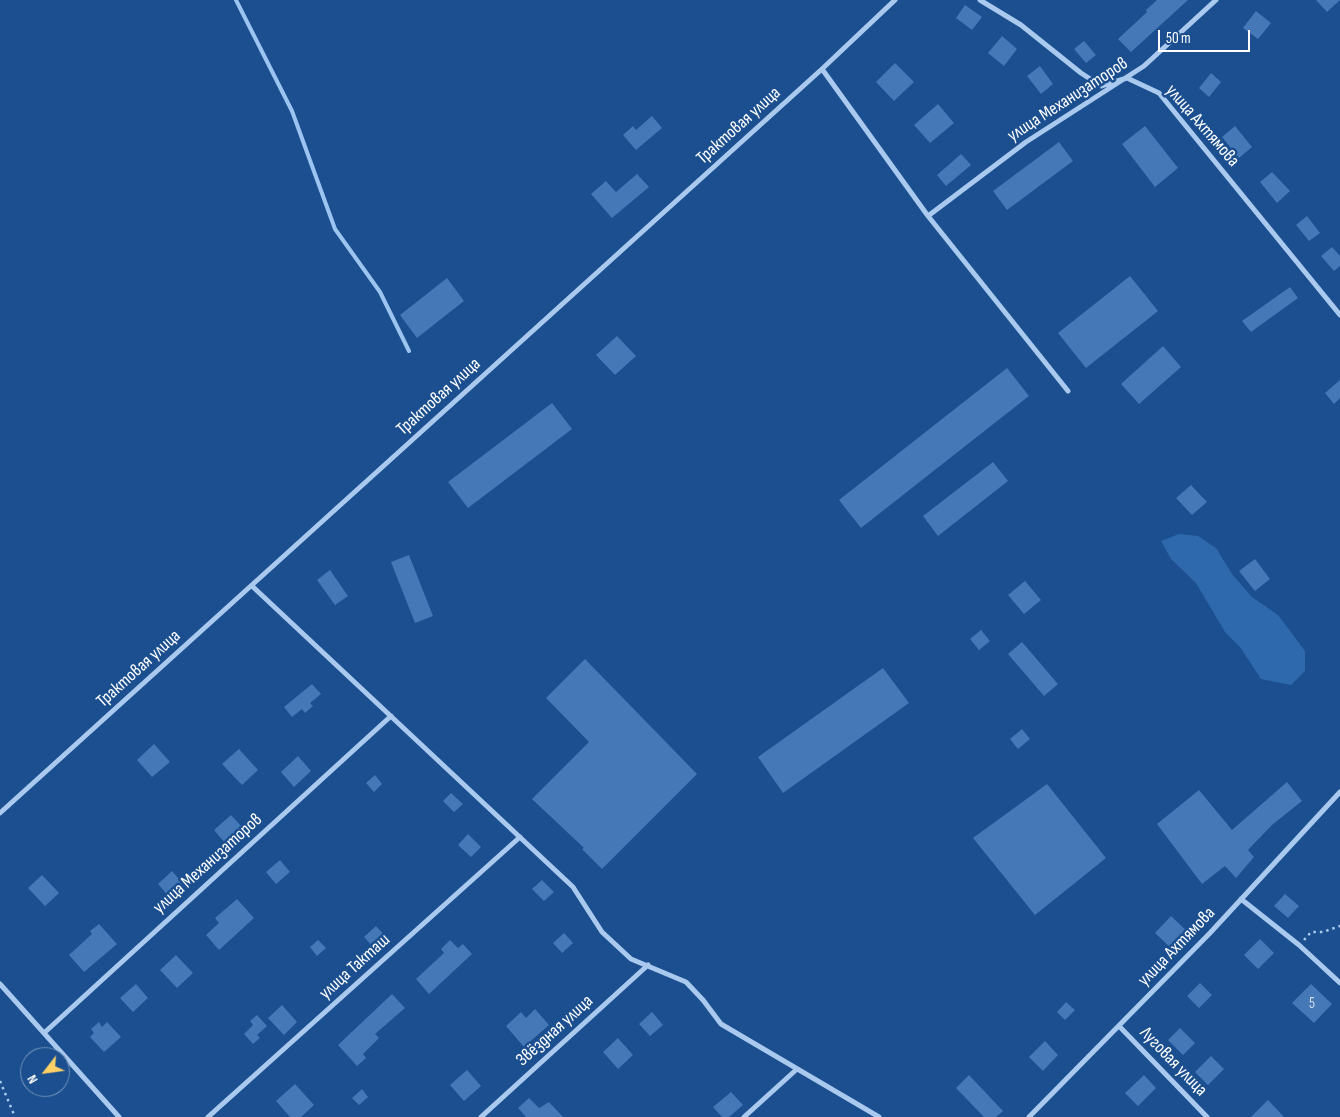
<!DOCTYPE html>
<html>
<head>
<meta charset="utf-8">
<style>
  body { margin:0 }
  #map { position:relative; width:1340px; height:1117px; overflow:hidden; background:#1b4f8f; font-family:"Sofia Sans Condensed",sans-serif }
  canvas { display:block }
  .north { position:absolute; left:20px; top:1047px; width:50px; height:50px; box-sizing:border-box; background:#1b4f8f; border:1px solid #7695bc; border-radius:50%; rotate:240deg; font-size:14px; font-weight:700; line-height:20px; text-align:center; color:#fff }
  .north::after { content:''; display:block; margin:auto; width:18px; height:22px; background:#ffd166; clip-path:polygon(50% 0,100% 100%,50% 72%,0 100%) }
  .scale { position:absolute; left:1158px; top:30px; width:92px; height:22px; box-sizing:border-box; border:2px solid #fff; border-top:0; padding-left:6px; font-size:15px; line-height:18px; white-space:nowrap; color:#fff; -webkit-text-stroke:4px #1b4f8f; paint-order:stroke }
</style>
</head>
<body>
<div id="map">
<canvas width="1340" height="1117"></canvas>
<div class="north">N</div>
<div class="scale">50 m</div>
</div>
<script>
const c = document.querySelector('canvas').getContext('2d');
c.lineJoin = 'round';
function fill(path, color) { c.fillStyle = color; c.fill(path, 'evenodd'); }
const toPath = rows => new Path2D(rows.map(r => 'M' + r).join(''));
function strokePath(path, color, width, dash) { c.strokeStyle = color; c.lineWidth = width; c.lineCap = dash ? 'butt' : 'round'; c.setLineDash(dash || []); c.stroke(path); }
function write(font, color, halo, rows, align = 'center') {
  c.font = font + ' "Sofia Sans Condensed",sans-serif'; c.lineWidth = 5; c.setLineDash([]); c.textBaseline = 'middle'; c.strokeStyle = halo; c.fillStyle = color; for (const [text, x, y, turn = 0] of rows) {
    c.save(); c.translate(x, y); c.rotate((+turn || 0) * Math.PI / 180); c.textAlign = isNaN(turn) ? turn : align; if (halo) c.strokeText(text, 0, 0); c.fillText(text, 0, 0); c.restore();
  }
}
const green = toPath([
  [1179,534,1198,536,1216,548,1232,574,1252,597,1278,615,1305,651,1305,671,1291,685,1261,679,1240,647,1225,632,1196,583,1171,559,1161,541]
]);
const stream = toPath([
  [236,0,292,111,335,229,380,292,409,351]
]);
const building = toPath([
  [1157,0,1188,0,1131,52,1118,39,1147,12,1146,10],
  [1316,0,1340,0,1327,12],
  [965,5,982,17,972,30,956,18],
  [1256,11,1271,23,1258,39,1243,28],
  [1002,36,1017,49,1004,66,988,53],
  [1084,41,1096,55,1086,63,1074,49],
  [895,63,914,82,894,101,876,82],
  [1040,66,1053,84,1041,94,1027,76],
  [1211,73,1221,82,1209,97,1199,88],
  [938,104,954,123,930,143,914,125],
  [652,116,662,128,636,150,623,135,633,126,636,130],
  [1145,126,1178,168,1155,187,1122,144],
  [1235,126,1252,147,1239,158,1222,137],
  [1059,142,1073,161,1007,210,993,191],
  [961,154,971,165,946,186,937,175],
  [1272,172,1290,191,1277,203,1260,182],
  [637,174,649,187,612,218,591,194,606,181,616,192],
  [1307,216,1320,233,1309,241,1296,225],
  [1332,247,1340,256,1340,266,1334,271,1321,256],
  [1130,276,1158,311,1086,368,1058,333],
  [447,278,464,301,417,338,400,315],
  [1290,287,1298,298,1251,332,1242,321],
  [617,336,636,356,615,375,596,355],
  [1163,346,1181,367,1139,404,1121,384],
  [1007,368,1029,396,861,528,839,500],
  [1340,380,1340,398,1334,404,1325,393],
  [552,403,572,429,468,508,448,482],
  [993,462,1008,481,938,536,923,516],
  [1191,485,1207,502,1192,515,1176,498],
  [409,555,433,616,415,623,391,562],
  [1255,559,1270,579,1255,591,1239,571],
  [330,570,348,596,335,605,317,580],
  [1025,581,1041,600,1024,614,1008,595],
  [981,630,990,641,979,650,970,639],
  [1022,642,1058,684,1044,696,1008,654],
  [585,659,697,774,602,869,582,849,584,848,532,799,589,742,546,698],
  [883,668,909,703,783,793,758,757],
  [312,684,321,694,310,703,313,706,305,713,302,709,292,717,284,707],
  [1022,729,1030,739,1018,749,1010,739],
  [154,744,170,762,152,777,137,760],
  [239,749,258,770,242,785,222,764],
  [298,756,311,771,294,787,281,772],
  [375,775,382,784,374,792,366,783],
  [1287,782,1302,801,1272,825,1248,850,1254,857,1236,878,1225,866,1202,884,1157,824,1199,790,1232,830],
  [1047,784,1106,858,1035,915,973,838],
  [451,793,463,804,454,812,443,801],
  [231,815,242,827,225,843,214,830],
  [468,834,481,847,471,857,458,845],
  [280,860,290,872,276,884,266,872],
  [172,871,185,886,171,899,158,884],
  [42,875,59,893,45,906,28,888],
  [542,880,554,892,544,901,532,889],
  [1285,894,1299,906,1288,918,1274,906],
  [237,899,254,918,219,950,206,935,219,923,215,918],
  [1171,916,1191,935,1175,952,1155,933],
  [99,924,117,944,84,972,69,955,92,934,90,931],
  [376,926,389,940,377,951,364,937],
  [564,933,573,943,562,953,553,943],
  [1260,939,1274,953,1258,969,1244,955],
  [318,940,326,948,317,956,310,947],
  [450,940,458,948,463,944,472,954,429,994,416,979,444,953,441,949],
  [176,955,193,973,177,988,160,970],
  [1200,983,1212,995,1199,1008,1187,996],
  [136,984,148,998,133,1012,120,998],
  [1311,984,1332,1004,1314,1023,1292,1003],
  [392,994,405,1008,375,1034,379,1038,363,1054,366,1058,357,1066,338,1045],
  [1066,1002,1075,1010,1065,1020,1057,1012],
  [282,1005,297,1022,284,1035,268,1018],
  [535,1009,549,1025,524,1047,506,1026,521,1012,526,1018],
  [652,1012,663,1025,650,1036,639,1024],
  [257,1015,267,1026,257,1035,260,1038,253,1044,244,1034,253,1025,250,1021],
  [99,1022,102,1027,107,1022,121,1037,104,1052,90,1037,94,1033,91,1029],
  [1180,1028,1195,1043,1183,1055,1168,1040],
  [618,1038,633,1055,618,1069,603,1052],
  [1045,1041,1058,1055,1043,1071,1029,1057],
  [1211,1056,1224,1069,1208,1085,1195,1072],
  [467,1070,481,1086,464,1101,450,1085],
  [969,1075,1003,1111,996,1117,984,1117,956,1088],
  [1144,1075,1156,1088,1138,1106,1125,1093],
  [295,1084,314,1105,301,1117,290,1117,276,1101],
  [362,1089,368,1097,359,1105,352,1098],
  [731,1092,743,1105,729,1117,722,1117,713,1107],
  [529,1098,539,1108,549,1102,563,1117,526,1117,518,1108],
  [1268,1100,1284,1117,1251,1117]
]);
const path = toPath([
  [1304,940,1311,932,1323,932,1340,926],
  [0,1081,15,1117]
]);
const street = toPath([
  [980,0,1021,25,1081,73,1101,86,1127,78,1159,93,1340,315],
  [822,69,928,216,1068,391],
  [928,216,1026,142,1144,66,1216,0],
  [252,586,573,887,602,932,631,959,686,982,703,1000,721,1024,879,1117],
  [0,813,822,69,895,0],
  [1241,899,1299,945,1340,983],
  [0,984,119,1117],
  [1119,1026,1207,1117],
  [44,1033,391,716],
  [208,1117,520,837],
  [481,1117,648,965],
  [744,1117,797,1069],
  [1029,1117,1210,933,1340,792]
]);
const numberNames = [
  ["5",1312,1004]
];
const streetNames = [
  ["улица Механизаторов",1068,100,-33],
  ["Трактовая улица",739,126,-42],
  ["улица Ахтямова",1202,126,49],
  ["Трактовая улица",439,397,-42],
  ["Трактовая улица",139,669,-42],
  ["улица Механизаторов",208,864,-42],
  ["улица Ахтямова",1177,947,-46],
  ["улица Такташ",355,967,-42],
  ["Звёздная улица",555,1031,-42],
  ["Луговая улица",1173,1062,46]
];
fill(green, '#2e69ad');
strokePath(stream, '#9cc4f0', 4);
fill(building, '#4478b7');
strokePath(path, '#a9c9ee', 2.5, [2.5, 4]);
strokePath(street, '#a9c9ee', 5);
write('15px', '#d0dded', null, numberNames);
write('18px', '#fff', '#1b4f8f', streetNames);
</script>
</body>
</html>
